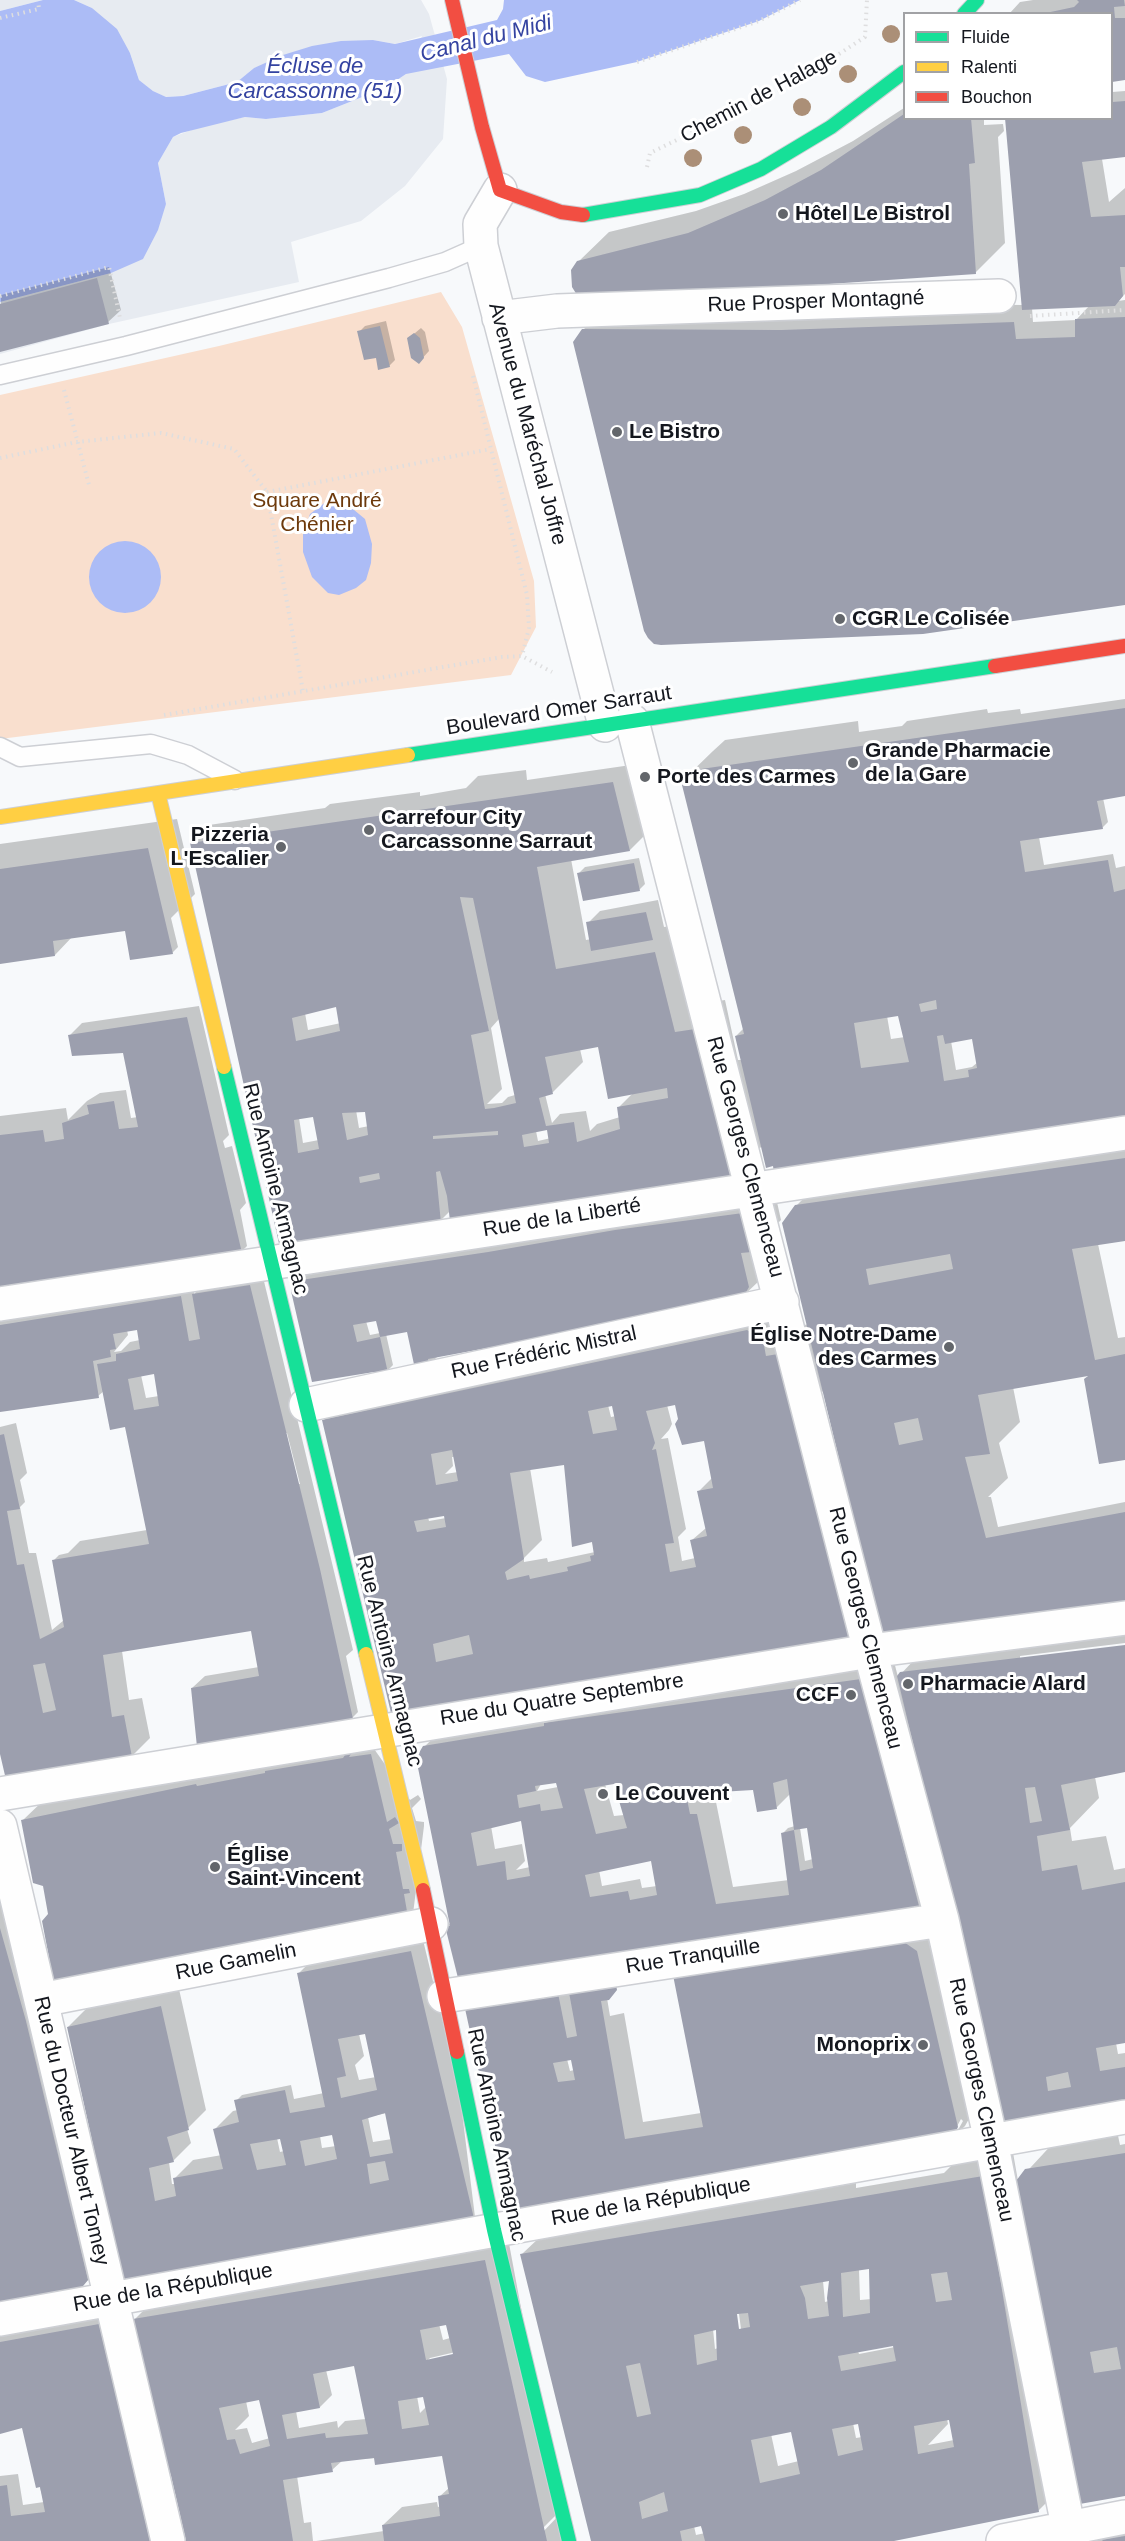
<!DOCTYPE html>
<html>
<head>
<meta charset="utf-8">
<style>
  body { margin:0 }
  #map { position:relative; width:1125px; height:2541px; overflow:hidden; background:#f7f9fb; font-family:Arial,sans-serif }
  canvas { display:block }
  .legend { position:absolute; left:903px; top:12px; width:210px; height:108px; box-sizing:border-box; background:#fff; border:2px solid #a1a2a5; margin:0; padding:8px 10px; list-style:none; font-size:18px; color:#14171e }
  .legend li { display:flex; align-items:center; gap:12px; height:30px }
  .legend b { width:30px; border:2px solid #a1a2a5 }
</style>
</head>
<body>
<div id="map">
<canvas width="1125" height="2541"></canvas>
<ul class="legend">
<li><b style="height:8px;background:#16e098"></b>Fluide</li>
<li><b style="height:8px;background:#ffcf43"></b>Ralenti</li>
<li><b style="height:8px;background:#f24e42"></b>Bouchon</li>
</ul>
</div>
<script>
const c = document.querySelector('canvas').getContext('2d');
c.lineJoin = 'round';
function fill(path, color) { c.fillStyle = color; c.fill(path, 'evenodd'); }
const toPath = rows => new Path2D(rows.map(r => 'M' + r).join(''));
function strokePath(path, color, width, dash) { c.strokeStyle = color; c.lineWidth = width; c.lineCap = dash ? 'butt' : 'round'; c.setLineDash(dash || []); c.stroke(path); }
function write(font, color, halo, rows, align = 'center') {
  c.font = font + ' Arial,sans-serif'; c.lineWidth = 6; c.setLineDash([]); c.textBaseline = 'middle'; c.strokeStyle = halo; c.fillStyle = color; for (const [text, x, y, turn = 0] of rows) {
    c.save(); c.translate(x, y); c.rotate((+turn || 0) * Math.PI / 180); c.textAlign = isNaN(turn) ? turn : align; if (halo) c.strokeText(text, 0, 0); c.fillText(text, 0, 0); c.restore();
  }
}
const built = toPath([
  [0,0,43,0,0,11],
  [74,0,421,0,429,14,447,79,443,139,405,186,361,221,291,242,299,282,109,324,0,354,0,302,111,273,166,204,158,163,173,137,199,127,245,117,266,119,322,113,385,88,406,74,422,36,395,44,373,40,254,68,237,82,183,96,165,97,153,91,139,80,130,53,92,8]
]);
const green = toPath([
  [441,292,462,327,534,581,536,627,511,675,0,739,0,395,219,346]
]);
const water = toPath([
  [43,0,74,0,92,8,117,29,130,53,139,80,153,91,166,97,183,96,237,82,254,68,283,55,312,46,341,41,373,40,395,44,497,20,503,9,504,0,800,0,759,21,637,62,545,82,526,76,509,54,406,74,385,88,322,113,266,119,245,117,181,133,173,137,158,163,166,204,158,230,143,259,111,273,0,302,0,11],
  [342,500,365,519,372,544,371,563,366,580,356,588,339,595,328,593,312,577,303,552,303,534,310,514,327,501],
  '89 577a36 36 0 1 1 72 0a36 36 0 1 1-72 0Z'
]);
const shadow = toPath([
  [1033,0,1125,0,1125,78,1112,80,1112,14,1009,14,1020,2],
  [1125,91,1125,156,1102,159,1109,202,1125,188,1125,294,1118,301,1125,300,1125,603,583,330,613,300,1023,305,1009,156,1112,118,1112,92],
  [1090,305,1076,320,1033,322,1032,308],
  [904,108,904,118,984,118,984,125,1003,124,1004,131,998,137,1005,243,975,273,578,262,609,232,696,211,744,194,796,171,853,141],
  [109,267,121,310,108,322,0,351,1,295],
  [386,321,395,360,389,366,359,332,365,326],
  [421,328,425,332,429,351,419,362,409,338],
  [1125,699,1125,795,1103,798,1108,822,1102,828,1039,837,1044,865,1113,854,1116,868,1125,866,1125,1117,774,1164,762,1146,732,1176,450,1211,440,1221,282,1246,191,843,209,825,325,808,330,804,420,792,420,796,466,788,478,776,526,770,527,780,631,765,648,832,630,850,571,859,586,940,591,939,588,923,600,911,658,900,664,927,685,923,705,1003,725,1000,738,1060,742,1060,736,1036,744,1028,682,781,713,751,725,740,858,721,859,732,902,726,907,721,987,709,988,713,1020,709,1021,714],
  [337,1004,341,1023,308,1030,305,1013],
  [899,1012,905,1037,891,1039,887,1016],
  [499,1019,515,1095,508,1097,502,1103,487,1104,502,1089,491,1028],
  [973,1036,978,1062,972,1067,956,1070,951,1041],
  [599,1045,633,1093,618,1108,620,1117,597,1124,590,1131,586,1111,560,1114,552,1123,545,1094,553,1092,583,1062,580,1049],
  [356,1110,366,1112,369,1126,359,1128],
  [314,1116,319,1140,303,1143,299,1118],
  [548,1127,551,1138,538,1141,536,1131],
  [177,819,195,894,171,918,178,947,172,953,129,929,73,936,55,955,0,963,0,844],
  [639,858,645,884,639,890,579,873,585,867],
  [199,1006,229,1135,223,1141,225,1148,232,1146,246,1203,240,1210,247,1246,242,1251,0,1286,0,1116,66,1108,68,1120,87,1101,100,1093,126,1090,131,1118,138,1117,125,1052,70,1035,82,1023],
  [1125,1139,1125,1239,1098,1244,1118,1338,1125,1337,1125,1458,1091,1374,1013,1387,1020,1422,999,1443,1008,1478,988,1497,991,1497,998,1527,1125,1502,1125,1608,392,1712,324,1420,336,1408,765,1312,782,1330,809,1324,796,1206,826,1176],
  [824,1390,867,1568,812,1403],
  [676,1403,680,1419,705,1440,712,1478,698,1492,706,1528,692,1540,695,1558,682,1561,678,1537,686,1529,668,1438,661,1439,669,1430,672,1424,667,1405],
  [613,1404,616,1416,611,1417,608,1405],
  [452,1457,455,1457,458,1472,445,1474,453,1466],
  [569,1462,595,1552,548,1562,547,1558,524,1562,524,1558,542,1540,530,1468],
  [445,1514,446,1518,429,1521,428,1517],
  [773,1184,781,1220,760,1241,759,1281,740,1299,438,1356,429,1365,408,1330,386,1334,393,1365,387,1371,376,1373,296,1282,302,1276,323,1272,330,1266,644,1221,645,1224,652,1217],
  [377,1320,380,1333,370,1335,366,1321],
  [262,1273,353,1650,346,1656,358,1712,352,1718,192,1688,205,1676,259,1667,255,1628,122,1651,129,1700,142,1698,150,1738,132,1756,0,1748,0,1427,16,1423,27,1473,20,1480,25,1502,20,1507,29,1553,36,1553,52,1630,64,1620,53,1561,59,1555,68,1553,80,1541,147,1530,126,1425,104,1391,98,1396,0,1411,0,1316,193,1284,194,1294,206,1282],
  [138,1328,140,1340,130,1342,121,1351,114,1352,128,1335,127,1330],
  [155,1372,159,1396,146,1398,141,1375],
  [284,1433,287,1433,300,1484,297,1484],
  [1125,1634,1125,1643,1020,1656,1020,1659,1125,1646,1125,1770,1095,1777,1099,1798,1070,1828,1072,1841,1106,1836,1114,1870,1125,1868,1125,2041,1116,2043,1118,2054,1125,2053,1125,2114,1006,2127,948,1885,918,1916,447,1927,451,1922,424,1747,455,1717,534,1704,538,1723,548,1722,564,1706,891,1650,898,1677,931,1642],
  [557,1781,558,1787,537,1791,541,1784],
  [616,1783,624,1815,614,1816,605,1784],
  [755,1788,776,1808,790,1794,795,1826,788,1828,782,1834,789,1880,733,1887,715,1797,708,1797,707,1791],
  [522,1819,530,1867,516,1870,525,1861,522,1844,495,1849,491,1826],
  [808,1826,813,1859,805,1861,800,1828],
  [656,1858,657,1886,642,1888,640,1879,602,1886,599,1870],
  [365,1736,410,1800,418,1795,421,1799,412,1808,416,1821,424,1822,424,1826,412,1922,50,1914,45,1885,23,1820,46,1798],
  [0,1893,102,2266,78,2290,0,2304],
  [935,1933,975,2108,965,2126,947,2144,515,2220,465,2005,620,1983,607,1998,610,2016,624,2013,643,2122,701,2113,729,1952],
  [572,2057,574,2070,570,2071,567,2059],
  [961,2119,963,2121,958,2130,955,2130],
  [423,1940,459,2088,476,2225,190,2273,68,2027,86,2009,179,1989,206,2110,187,2129,191,2143,173,2161,169,2162,172,2184,176,2184,175,2178,193,2160,222,2155,215,2129,233,2111,238,2110,236,2101,242,2095,291,2085,294,2099,324,2093,299,1973,311,1961],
  [366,2032,376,2077,359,2080,355,2065,364,2056,359,2034],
  [387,2113,392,2139,373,2142,368,2117],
  [332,2133,336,2146,322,2148,320,2136],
  [281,2137,284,2151,280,2152,277,2138],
  [1117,2131,1120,2145,1125,2144,1125,2494,1071,2478,1038,2511,884,2541,592,2541,522,2254,540,2237,856,2183,856,2188,944,2173,962,2155,1012,2147,1018,2181,1056,2140],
  [870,2267,872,2299,860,2300,859,2269],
  [831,2279,829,2301,825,2302,823,2281],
  [736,2314,739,2314,741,2329,738,2332],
  [713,2329,717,2329,718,2348,715,2349],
  [894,2343,895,2347,859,2354,858,2351],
  [950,2418,954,2440,928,2445,948,2424,947,2419],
  [859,2422,862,2437,856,2438,853,2423],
  [793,2430,799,2461,778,2466,771,2434],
  [700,2525,705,2533,696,2535,694,2526],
  [508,2238,559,2512,538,2533,540,2535,562,2512,569,2541,316,2541,384,2531,383,2525,402,2507,437,2502,438,2507,441,2506,439,2497,450,2487,444,2454,343,2460,332,2470,297,2476,304,2523,311,2522,313,2541,188,2541,135,2319,158,2296],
  [447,2323,450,2338,443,2340,439,2324],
  [460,2351,460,2353,426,2362,430,2358],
  [355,2365,366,2419,345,2421,338,2428,337,2421,299,2428,296,2411,320,2407,332,2395,326,2370],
  [424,2395,426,2407,420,2413,417,2396],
  [260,2397,270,2438,252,2443,247,2428,235,2430,249,2416,246,2401],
  [111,2312,157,2541,0,2541,0,2476,18,2474,23,2505,44,2502,23,2427,0,2432,0,2328],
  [1125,2526,1125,2541,1089,2541,1098,2532]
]);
const building = toPath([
  [1077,0,1124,0,1125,6,1114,7,1115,18,1125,18,1125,80,1112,82,1112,14,1041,14,1074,7,1079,2],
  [1125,101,1125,157,1082,162,1091,217,1125,215,1125,267,1120,267,1123,296,1115,306,1022,310,1005,118,1112,118,1112,102],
  [904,114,904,118,971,118,975,163,969,164,976,274,594,300,577,295,572,287,571,270,577,261,688,233,765,200,821,170],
  [97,278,109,324,0,352,0,304],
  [1125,317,1125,605,923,634,661,645,654,644,648,638,644,631,573,342,582,329,781,330,1014,322,1016,339,1075,337,1075,319],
  [380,326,390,367,378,370,376,358,364,360,357,331],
  [414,333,420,338,424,358,419,364,411,358,407,338],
  [1125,708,1125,796,1097,801,1103,829,1020,841,1025,872,1108,860,1114,892,1125,889,1125,1119,774,1173,773,1166,766,1168,735,1036,744,1034,681,781,694,770],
  [936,1000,937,1009,921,1012,919,1004],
  [898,1016,909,1062,861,1068,854,1023],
  [943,1035,945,1044,972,1039,977,1068,968,1070,969,1077,944,1081,937,1036],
  [613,782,630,851,537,867,556,969,655,952,675,1032,695,1029,708,1090,717,1088,733,1177,450,1221,447,1196,440,1171,436,1172,441,1223,280,1248,190,843],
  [460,897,473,898,516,1103,494,1108,485,1109,471,1035,489,1031],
  [336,1007,340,1031,296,1041,292,1018],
  [598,1047,608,1099,667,1088,668,1098,617,1107,620,1129,577,1142,574,1122,546,1126,539,1098,553,1094,545,1057],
  [365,1112,368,1135,347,1140,342,1113],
  [313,1117,319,1149,298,1153,294,1120],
  [547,1130,549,1143,524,1147,522,1135],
  [498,1131,498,1135,433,1139,433,1136],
  [379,1173,380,1179,360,1183,359,1177],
  [148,848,173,954,130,960,125,931,53,941,55,956,0,964,0,869],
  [634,863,640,891,583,901,577,873],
  [646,912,653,940,591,951,586,922],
  [187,1017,242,1253,121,1273,120,1269,0,1288,0,1135,43,1130,45,1142,64,1139,62,1123,89,1114,87,1105,114,1101,119,1129,138,1127,123,1053,72,1056,68,1035],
  [1125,1158,1125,1241,1072,1249,1095,1360,1125,1354,1125,1460,1099,1464,1084,1379,1088,1376,978,1395,990,1454,965,1457,986,1538,1125,1512,1125,1610,881,1633,782,1223,795,1205],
  [950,1254,953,1269,869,1285,866,1269],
  [918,1418,923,1440,899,1445,894,1423],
  [743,1213,752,1252,741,1253,749,1287,741,1301,428,1359,429,1367,415,1369,407,1332,380,1337,376,1321,353,1325,357,1342,380,1337,388,1373,374,1374,374,1372,312,1382,291,1291,294,1281,488,1252,615,1230],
  [250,1285,320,1569,353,1719,197,1747,191,1688,259,1676,251,1631,103,1655,112,1717,124,1715,132,1757,7,1784,0,1754,0,1435,4,1434,20,1509,7,1511,17,1565,24,1564,40,1639,64,1627,52,1560,149,1544,125,1427,110,1430,97,1364,116,1361,116,1354,140,1349,137,1330,113,1334,116,1349,110,1350,111,1357,93,1361,99,1398,0,1412,0,1325,181,1296,189,1341,200,1339,192,1294],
  [154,1374,159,1406,134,1410,128,1379],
  [45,1663,56,1710,43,1713,33,1665],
  [747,1330,763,1340,766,1356,778,1354,854,1645,391,1713,322,1420],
  [675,1405,678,1419,675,1424,682,1445,704,1441,713,1488,697,1491,707,1536,690,1540,696,1567,670,1572,665,1544,674,1543,656,1449,652,1450,655,1443,646,1411],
  [612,1406,617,1430,593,1434,588,1411],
  [452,1450,458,1481,436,1485,431,1454],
  [564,1465,572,1547,592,1542,594,1555,590,1556,591,1561,567,1567,568,1571,530,1579,529,1575,507,1580,505,1572,524,1559,510,1473],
  [444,1516,446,1527,417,1532,414,1521],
  [469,1635,473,1654,436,1662,433,1644],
  [1125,1645,1125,1772,1061,1785,1070,1830,1037,1836,1042,1871,1077,1865,1082,1890,1125,1882,1125,2043,1096,2048,1100,2071,1125,2067,1125,2116,1005,2128,897,1676,900,1672],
  [1035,1787,1042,1821,1030,1823,1025,1788],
  [1068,2072,1071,2087,1048,2091,1046,2077],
  [861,1679,921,1914,460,1986,445,1926,450,1926,416,1758,423,1746,544,1726,544,1723],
  [787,1779,794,1830,781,1833,789,1895,716,1904,697,1814,690,1814,686,1794,753,1790,757,1812,777,1809,773,1783],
  [556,1783,563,1808,541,1811,540,1804,519,1808,517,1795,536,1791,535,1786],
  [614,1784,627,1828,596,1834,584,1789],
  [521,1821,530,1876,507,1880,505,1861,477,1866,471,1833],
  [807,1828,813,1868,800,1871,794,1830],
  [651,1861,657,1895,630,1900,628,1891,590,1897,585,1875],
  [347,1752,351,1754,349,1757,371,1754,387,1822,395,1817,399,1823,389,1829,393,1844,402,1844,402,1851,396,1852,403,1889,409,1889,410,1893,404,1894,408,1917,56,1994,42,1921,48,1914,43,1886,33,1883,21,1820,196,1784,197,1786,265,1773,265,1771,343,1758],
  [0,1928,26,2021,88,2280,79,2291,0,2306],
  [901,1940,917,1951,958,2127,948,2145,511,2219,464,2004,557,1988,567,2038,577,2036,568,1987,615,1979,617,1990,609,2000,601,2001,625,2139,703,2127,672,1970],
  [571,2060,575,2080,558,2082,553,2063],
  [411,1951,476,2227,124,2286,67,2027,161,2006,189,2130,167,2137,174,2162,149,2168,155,2201,176,2196,173,2178,223,2169,213,2129,239,2122,234,2100,285,2090,290,2113,325,2107,297,1973],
  [365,2034,377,2090,341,2098,337,2078,346,2076,338,2039],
  [385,2113,393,2153,370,2157,362,2120],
  [332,2135,337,2159,305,2166,300,2141],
  [280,2139,286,2165,257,2170,250,2144],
  [385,2161,389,2180,370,2184,367,2164],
  [1125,2153,1125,2496,1074,2505,1016,2181,1025,2169],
  [1117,2347,1121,2369,1094,2373,1090,2352],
  [983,2176,1039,2512,894,2541,705,2541,701,2526,680,2531,682,2541,591,2541,520,2254],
  [869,2269,870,2313,843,2317,841,2273],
  [947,2272,952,2300,936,2302,931,2274],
  [829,2281,827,2298,829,2316,808,2319,805,2298,800,2286],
  [748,2313,750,2327,739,2329,737,2314],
  [716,2330,717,2360,697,2365,694,2335],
  [893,2346,896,2361,841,2371,838,2356],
  [640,2363,651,2414,637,2417,626,2366],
  [949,2420,954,2447,918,2454,914,2426],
  [858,2424,863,2450,838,2456,832,2429],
  [791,2432,800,2474,760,2483,751,2440],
  [664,2492,668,2511,642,2519,639,2502],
  [485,2260,547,2541,384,2541,382,2525,440,2516,438,2496,449,2494,442,2456,375,2465,374,2458,331,2463,333,2472,283,2480,293,2541,186,2541,171,2476,155,2424,133,2319],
  [446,2325,453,2354,426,2360,420,2330],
  [354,2366,368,2434,326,2438,325,2433,287,2439,282,2415,320,2408,313,2374],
  [423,2397,429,2425,402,2429,398,2401],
  [259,2400,270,2446,240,2454,235,2439,227,2440,219,2408],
  [99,2324,150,2541,0,2541,0,2486,7,2485,11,2516,45,2512,40,2487,36,2488,22,2428,0,2434,0,2342],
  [1125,2536,1125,2541,1103,2541,1102,2540]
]);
const path = toPath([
  [0,18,39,9,38,1],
  [637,62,759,21,800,0],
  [647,167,650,153,796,82,865,37,867,0],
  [0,296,109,267,120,318],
  [1030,316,1125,310],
  [473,376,527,595,529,628,522,656],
  [64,390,89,485],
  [0,458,77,442,161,433,234,449,267,492,303,691],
  [267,492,491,449],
  [164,715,502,657,522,656,552,672]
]);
const lane = toPath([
  [0,375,126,346,389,278,445,262,481,246],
  [0,747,20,757,151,744,188,755,235,780]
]);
const street = toPath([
  [500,190,480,224,481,246,605,725],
  [499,318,557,311,999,296],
  [632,721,870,1651,942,1920,991,2141,1071,2541],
  [0,1304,1125,1133],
  [306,1405,782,1302],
  [0,1794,870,1651,1125,1618],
  [0,1826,168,2541],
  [444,1996,942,1920],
  [41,2000,431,1924],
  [0,2319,1125,2117],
  [1003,2541,1125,2517]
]);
const fast = toPath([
  [964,14,977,0],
  [583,215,700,195,761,169,831,127,904,72],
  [408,755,995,666],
  [224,1067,366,1654],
  [457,2052,494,2230,569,2541]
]);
const slow = toPath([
  [158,793,224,1067],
  [0,817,408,755],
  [366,1654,423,1890]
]);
const jam = toPath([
  [452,0,482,127,500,190,561,212,583,215],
  [995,666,1125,646],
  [423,1890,457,2052]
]);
const trees = [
  [891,34],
  [848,74],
  [802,107],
  [743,135],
  [693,158]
];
const markers = [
  [783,214,6,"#63666b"],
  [617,432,6,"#63666b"],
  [840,619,6,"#63666b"],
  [853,763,6,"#63666b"],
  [645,777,6,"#63666b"],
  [369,830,6,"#63666b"],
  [281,847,6,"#63666b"],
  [949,1347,6,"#63666b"],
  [908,1684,6,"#63666b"],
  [851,1695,6,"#63666b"],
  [603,1794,6,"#63666b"],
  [215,1867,6,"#63666b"],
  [923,2045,6,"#63666b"]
];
const streetNames = [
  ["Chemin de Halage",759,97,-28],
  ["Rue Prosper Montagné",816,302,-2],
  ["Avenue du Maréchal Joffre",527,424,75],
  ["Boulevard Omer Sarraut",559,711,-9],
  ["Rue Georges Clemenceau",745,1157,75],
  ["Rue Antoine Armagnac",275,1189,76],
  ["Rue de la Liberté",562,1218,-9],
  ["Rue Frédéric Mistral",544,1353,-12],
  ["Rue Georges Clemenceau",865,1628,76],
  ["Rue Antoine Armagnac",389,1661,76],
  ["Rue du Quatre Septembre",562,1700,-9],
  ["Rue Tranquille",693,1957,-9],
  ["Rue Gamelin",236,1962,-11],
  ["Rue Georges Clemenceau",981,2100,78],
  ["Rue du Docteur Albert Tomey",71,2131,77],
  ["Rue Antoine Armagnac",496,2135,78],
  ["Rue de la République",651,2202,-10],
  ["Rue de la République",173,2288,-10]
];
const poiNames = [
  ["Hôtel Le Bistrol",795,214],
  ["Le Bistro",629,432],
  ["CGR Le Colisée",852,619],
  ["Grande Pharmacie",865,751],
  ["de la Gare",865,775],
  ["Porte des Carmes",657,777],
  ["Carrefour City",381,818],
  ["Carcassonne Sarraut",381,842],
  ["Pizzeria",269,835,"right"],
  ["L'Escalier",269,859,"right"],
  ["Église Notre-Dame",937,1335,"right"],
  ["des Carmes",937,1359,"right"],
  ["Pharmacie Alard",920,1684],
  ["CCF",839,1695,"right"],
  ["Le Couvent",615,1794],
  ["Église",227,1855],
  ["Saint-Vincent",227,1879],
  ["Monoprix",911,2045,"right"]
];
const parkNames = [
  ["Square André",317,501],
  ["Chénier",317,525]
];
const waterNames = [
  ["Canal du Midi",486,39,-14],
  ["Écluse de",315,67],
  ["Carcassonne (51)",315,92]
];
fill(built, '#e7ebf1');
fill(green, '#f9dfce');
fill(water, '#acbcf6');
fill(shadow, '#0003');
fill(building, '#9c9fae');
strokePath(lane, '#cdcfd4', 21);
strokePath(street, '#cdcfd4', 36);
strokePath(fast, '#cdcfd4', 16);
strokePath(slow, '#cdcfd4', 16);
strokePath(jam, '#cdcfd4', 16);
strokePath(path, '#dededf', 4, [1.5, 4.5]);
strokePath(lane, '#fefefe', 18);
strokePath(street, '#fefefe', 33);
strokePath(fast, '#16e098', 14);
strokePath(slow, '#ffcf43', 14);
strokePath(jam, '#f24e42', 14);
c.fillStyle = '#ab8f77';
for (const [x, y] of trees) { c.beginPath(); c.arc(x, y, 9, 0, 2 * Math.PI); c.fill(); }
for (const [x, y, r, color] of markers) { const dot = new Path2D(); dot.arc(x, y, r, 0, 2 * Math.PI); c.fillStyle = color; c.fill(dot); strokePath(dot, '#fff', 2); }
write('21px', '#14171e', '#fff', streetNames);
write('bold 21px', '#14171e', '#fff', poiNames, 'left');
write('21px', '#6d390b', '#fff', parkNames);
write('italic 22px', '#3443a1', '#fff', waterNames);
</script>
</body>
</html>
